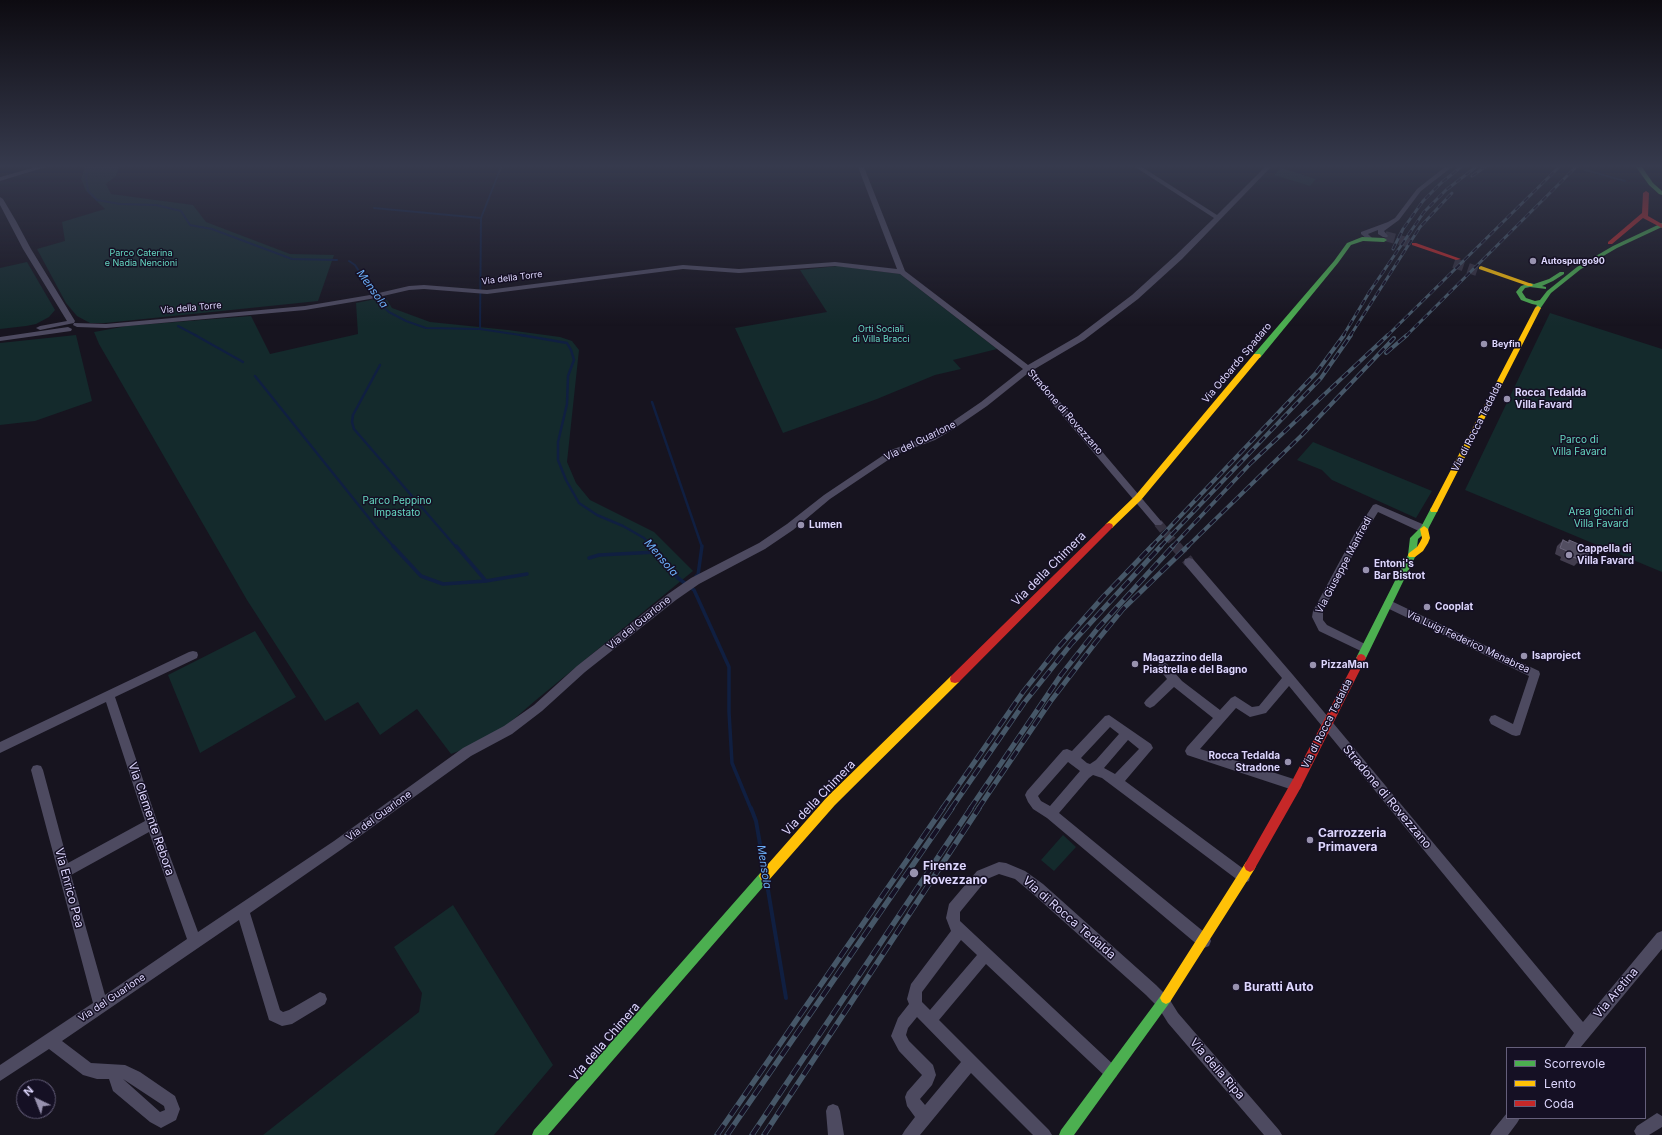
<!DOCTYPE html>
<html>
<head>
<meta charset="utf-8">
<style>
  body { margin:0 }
  #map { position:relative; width:1662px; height:1135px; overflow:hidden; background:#17141f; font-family:Inter,sans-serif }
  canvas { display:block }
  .legend { position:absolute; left:1506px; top:1047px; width:140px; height:72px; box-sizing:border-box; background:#151024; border:1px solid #655f7b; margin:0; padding:5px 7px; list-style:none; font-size:12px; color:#ddd6fd }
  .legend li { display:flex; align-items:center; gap:8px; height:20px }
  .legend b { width:20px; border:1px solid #655f7b }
  .north { position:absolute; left:16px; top:1079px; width:40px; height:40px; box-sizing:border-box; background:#151024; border:1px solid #655f7b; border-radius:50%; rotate:317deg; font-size:11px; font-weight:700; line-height:16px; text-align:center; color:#ddd6fd }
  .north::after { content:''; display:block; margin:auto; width:14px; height:18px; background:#9892af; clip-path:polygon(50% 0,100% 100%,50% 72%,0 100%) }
</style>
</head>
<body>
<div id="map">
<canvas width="1662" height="1135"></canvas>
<ul class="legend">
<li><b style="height:5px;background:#4caf50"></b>Scorrevole</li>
<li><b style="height:5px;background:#ffc107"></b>Lento</li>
<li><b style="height:5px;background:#c62828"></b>Coda</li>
</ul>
<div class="north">N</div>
</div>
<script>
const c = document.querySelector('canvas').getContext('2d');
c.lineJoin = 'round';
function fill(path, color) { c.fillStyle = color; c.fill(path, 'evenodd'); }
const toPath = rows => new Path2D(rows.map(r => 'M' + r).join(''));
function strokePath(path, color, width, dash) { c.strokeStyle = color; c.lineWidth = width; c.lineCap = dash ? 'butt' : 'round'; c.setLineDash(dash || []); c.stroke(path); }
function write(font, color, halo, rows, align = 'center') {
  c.font = font + ' Inter,sans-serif'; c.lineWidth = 3; c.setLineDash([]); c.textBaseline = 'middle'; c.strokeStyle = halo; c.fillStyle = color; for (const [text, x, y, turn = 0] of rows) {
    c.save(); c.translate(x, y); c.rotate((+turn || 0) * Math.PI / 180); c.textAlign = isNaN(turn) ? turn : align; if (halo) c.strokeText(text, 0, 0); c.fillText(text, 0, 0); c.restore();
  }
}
const green = toPath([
  [85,167,119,167,116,176,106,184,111,194,193,205,206,222,290,254,334,255,318,301,105,323,90,323,77,316,66,303,37,249,65,241,62,222,105,209,86,191,81,179],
  [1281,168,1316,179,1310,186,1274,175],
  [27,262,55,310,49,317,36,324,26,326,0,329,0,268],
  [838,266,900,274,997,349,953,360,961,369,935,375,877,399,783,433,735,328,827,312,800,270],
  [385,297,392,308,430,322,508,330,560,337,572,341,579,350,567,462,576,483,590,500,654,532,693,571,536,700,492,738,451,754,417,709,380,735,358,702,325,721,247,600,99,344,94,332,127,326,251,316,270,354,358,334,356,303],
  [1550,313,1662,349,1662,572,1465,490],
  [76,335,92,401,35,421,0,425,0,343],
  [1313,442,1432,491,1416,518,1332,480,1322,470,1297,460],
  [255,631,296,697,200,753,168,675],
  [1063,835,1076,847,1054,871,1041,860],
  [453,905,553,1065,494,1135,263,1135,419,1012,422,993,394,947]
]);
const streamFar3 = toPath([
  [88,167,86,177,88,191,97,200,120,204,156,205,181,211,190,225,212,229,292,259,337,260],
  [1585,170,1625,181],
  [374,208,481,218],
  [349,261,355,265,379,303,389,312,406,321,426,328,480,329,527,336],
  [178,326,197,336],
  [480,329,481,218,501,167]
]);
const streamFar2 = toPath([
  [195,335,243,362],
  [521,335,567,343,571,350,574,360,568,376,567,404,558,442,558,460,566,480,579,503,597,515,623,526,644,538,652,547],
  [380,365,353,415,352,422,354,429,456,547],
  [255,376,377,528,394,547],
  [652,402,702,547]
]);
const streamFar1 = toPath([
  [393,546,421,576,443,584,486,581,527,574],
  [456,546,486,581],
  [651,546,678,578,694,590,729,667,729,712,732,763,751,809],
  [589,558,599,555,657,552],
  [696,576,698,575,702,546]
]);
const stream = toPath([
  [751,808,756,821,764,867],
  [767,884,786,998]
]);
const streetTunnelFar1 = toPath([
  [1158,523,1177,547]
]);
const streetTunnel = toPath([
  [1176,546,1189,562]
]);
const secondaryTunnel = toPath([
  [1385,236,1414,244],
  [1454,263,1477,271]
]);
const street = toPath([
  [36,167,46,167,0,181,0,177,36,167],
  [858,167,864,167,905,271,1028,365,1078,336,1132,295,1176,255,1214,218,1135,167,1142,167,1217,215,1265,167,1271,167,1182,259,1138,299,1084,340,1033,370,1161,521,1163,523,1161,525,1155,525,1027,374,987,406,952,430,935,440,897,454,830,499,793,530,765,549,699,584,676,600,585,672,542,711,512,734,471,756,342,849,250,913,280,1010,283,1012,289,1010,320,992,325,994,327,999,325,1004,292,1024,282,1026,269,1020,239,920,62,1041,91,1063,125,1065,140,1072,175,1096,180,1109,176,1120,161,1128,150,1122,113,1091,109,1079,97,1079,83,1075,49,1049,0,1081,0,1065,93,1003,31,770,33,766,37,765,41,766,43,770,68,863,145,821,106,702,0,753,0,742,189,652,193,651,197,652,198,655,197,658,115,697,158,824,198,932,334,841,463,748,504,726,534,705,577,666,668,594,691,578,759,543,787,524,824,495,891,450,929,436,946,426,981,402,1023,369,900,274,835,266,739,273,683,269,487,294,424,289,409,290,370,299,305,310,106,328,77,327,73,325,74,323,106,324,305,306,370,295,409,286,424,285,487,290,683,265,739,269,835,262,897,269,858,167],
  [149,832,187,939,105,995,71,875,149,832],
  [123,1079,164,1106,165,1110,160,1112,123,1079],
  [1445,167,1452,167,1421,191,1399,220,1384,231,1388,236,1387,237,1383,237,1378,234,1378,230,1368,234,1372,238,1371,239,1367,239,1361,234,1361,232,1388,222,1395,218,1417,189,1445,167],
  [0,197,3,199,16,221,31,249,75,321,74,323,40,330,36,328,40,326,67,321,23,249,0,205,0,197],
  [68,327,72,329,71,331,0,341,0,337,68,327],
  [1376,504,1427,526,1429,529,1424,533,1421,532,1378,512,1362,538,1323,611,1323,620,1327,625,1369,646,1370,649,1369,652,1365,653,1319,631,1312,617,1313,611,1355,533,1373,505,1376,504],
  [1189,558,1193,559,1293,675,1583,1022,1657,933,1662,931,1662,949,1580,1048,1564,1048,1574,1033,1289,686,1266,713,1250,717,1236,708,1200,749,1300,781,1302,785,1300,789,1296,791,1187,755,1185,751,1187,747,1213,718,1174,687,1154,706,1150,708,1146,706,1144,703,1146,700,1167,679,1158,667,1159,664,1163,662,1167,664,1182,681,1220,710,1231,698,1235,696,1252,707,1259,706,1282,678,1185,565,1184,562,1185,559,1189,558],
  [1389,600,1539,671,1540,674,1520,735,1516,736,1512,735,1491,724,1489,720,1491,716,1495,715,1513,724,1529,676,1385,607,1384,604,1385,601,1389,600],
  [1109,715,1151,744,1153,748,1125,781,1249,873,1250,877,1249,881,1244,883,1239,881,1102,778,1093,775,1089,778,1059,813,1209,936,1211,941,1209,946,1204,948,1199,946,1047,818,1033,809,1028,802,1025,795,1027,791,1063,750,1067,749,1072,751,1105,716,1109,715],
  [1110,727,1119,734,1096,760,1090,764,1087,763,1081,758,1110,727],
  [1128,740,1139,749,1115,774,1104,768,1128,740],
  [1068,762,1080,771,1050,806,1041,801,1038,796,1068,762],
  [999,862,1006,863,1025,871,1043,884,1156,985,1168,997,1178,1013,1279,1130,1282,1135,1264,1135,1168,1023,1158,1007,1146,995,1033,894,1015,879,999,874,987,879,960,912,960,921,1116,1067,1118,1072,1116,1077,1111,1079,1106,1077,986,964,939,1020,1049,1130,1052,1135,1033,1135,971,1073,920,1135,902,1135,905,1130,915,1117,907,1106,905,1097,907,1092,922,1075,899,1051,891,1036,898,1018,909,1004,907,999,911,984,951,931,946,918,949,904,977,871,999,862],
  [961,940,977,955,930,1010,922,1002,922,992,961,940],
  [917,1017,961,1062,925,1105,920,1099,932,1085,936,1075,933,1065,909,1041,906,1035,908,1028,917,1017],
  [833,1104,838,1106,840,1111,844,1135,828,1135,826,1111,828,1106,833,1104],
  [1507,1113,1507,1118,1520,1118,1517,1123,1508,1135,1490,1135,1493,1130,1507,1113],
  [1657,1113,1662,1116,1662,1127,1649,1135,1636,1135,1634,1131,1637,1126,1657,1113]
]);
const fast = toPath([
  [1636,167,1642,167,1653,183,1662,191,1662,195,1659,194,1649,185,1636,167],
  [1662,223,1662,227,1617,248,1581,269,1551,293,1540,309,1536,309,1535,308,1537,305,1532,304,1521,300,1516,292,1521,286,1530,283,1534,284,1549,279,1560,272,1564,272,1564,274,1553,281,1542,286,1546,287,1546,289,1530,287,1525,288,1522,292,1526,298,1535,301,1540,300,1547,291,1577,267,1613,246,1662,223],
  [1362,237,1384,238,1387,240,1384,242,1363,241,1351,245,1338,263,1260,358,1254,358,1254,354,1334,261,1347,243,1362,237],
  [1434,507,1438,510,1427,531,1418,539,1416,555,1366,658,1364,661,1361,662,1358,661,1356,658,1408,555,1410,538,1421,527,1431,508,1434,507],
  [765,870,769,872,771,876,769,880,548,1135,532,1135,534,1130,761,872,765,870],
  [1166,992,1170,994,1172,998,1170,1002,1074,1135,1059,1135,1061,1130,1162,994,1166,992]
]);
const slow = toPath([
  [1481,266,1532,284,1533,285,1532,286,1528,286,1479,269,1479,267,1481,266],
  [1538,306,1541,308,1438,510,1437,512,1431,512,1430,510,1535,308,1538,306],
  [1254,354,1260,354,1261,356,1141,500,1112,528,1106,528,1105,526,1106,524,1135,496,1254,354],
  [1424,526,1428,529,1430,538,1428,543,1423,551,1415,557,1409,557,1408,555,1409,553,1417,547,1420,542,1422,538,1420,529,1424,526],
  [955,675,959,676,960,679,959,682,835,805,769,880,765,882,761,880,759,876,761,872,827,797,951,676,955,675],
  [1250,860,1254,862,1256,866,1254,870,1170,1002,1166,1004,1162,1002,1160,998,1162,994,1246,862,1250,860]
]);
const jam = toPath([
  [1646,191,1649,193,1648,216,1662,224,1662,228,1643,218,1612,244,1608,244,1608,242,1642,213,1643,193,1646,191],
  [1412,243,1416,243,1461,259,1456,260,1412,245,1412,243],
  [1109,523,1112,524,1113,526,1112,528,959,682,955,683,951,682,950,679,951,676,1106,524,1109,523],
  [1361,654,1364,655,1366,658,1300,789,1254,870,1250,872,1246,870,1244,866,1246,862,1292,781,1358,655,1361,654]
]);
const railFar3 = toPath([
  [1472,176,1485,167],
  [1393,249,1403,229,1423,201,1441,183,1461,167],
  [1343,336,1370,291,1424,212,1446,190,1476,167],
  [1350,336,1420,227,1452,193],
  [1387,336,1559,167],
  [1406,336,1576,167]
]);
const railFar2 = toPath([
  [1386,353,1407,335],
  [1151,547,1316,373,1344,335],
  [1160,547,1321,378,1351,335],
  [1172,547,1251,463,1388,335],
  [1187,547,1302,435,1394,338]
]);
const railFar1 = toPath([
  [942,809,1023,692,1057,649,1104,596,1152,546],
  [951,809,1024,703,1072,643,1161,546],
  [970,809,1061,675,1098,628,1173,546],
  [978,809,1050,702,1096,642,1123,609,1188,546]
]);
const rail = toPath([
  [717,1135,943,808],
  [727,1135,952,808],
  [752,1135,971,808],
  [764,1135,979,808]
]);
const wall = toPath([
  [1563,540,1568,542,1569,540,1583,548,1587,559,1582,565,1577,563,1574,566,1560,560,1561,557,1555,554,1557,546]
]);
const building = toPath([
  [1563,540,1569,543,1569,540,1583,546,1583,548,1589,550,1587,559,1581,557,1580,560,1566,554,1567,551,1560,548,1563,540]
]);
const markers = [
  [1533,261,4,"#9892af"],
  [1484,344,4,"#9892af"],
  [1507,399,4,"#9892af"],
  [801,525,4,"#9892af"],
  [1569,555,4,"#9892af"],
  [1366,570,4,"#9892af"],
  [1427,607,4,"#9892af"],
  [1524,656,4,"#9892af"],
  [1135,664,4,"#9892af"],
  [1313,665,4,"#9892af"],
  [1288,762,4,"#9892af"],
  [1310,840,4,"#9892af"],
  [914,873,5,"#9892af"],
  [1236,987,4,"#9892af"]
];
const farParknames = [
  ["Parco Caterina",141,253],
  ["e Nadia Nencioni",141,263],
  ["Orti Sociali",881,329],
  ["di Villa Bracci",881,339]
];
const farPoinames = [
  ["Autospurgo90",1541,261],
  ["Beyfin",1492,344]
];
const farStreetnames = [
  ["Via della Torre",512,278,-7],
  ["Via della Torre",191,308,-5]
];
const streetNames = [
  ["Via Odoardo Spadaro",1237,363,-50],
  ["Stradone di Rovezzano",1065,412,49],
  ["Via di Rocca Tedalda",1477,427,-63],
  ["Via del Guarlone",920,441,-26],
  ["Via Giuseppe Manfredi",1344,565,-62],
  ["Via del Guarlone",639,623,-39],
  ["Via Luigi Federico Menabrea",1468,642,25],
  ["Via di Rocca Tedalda",1327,724,-63],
  ["Via del Guarlone",379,816,-36],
  ["Via del Guarlone",112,998,-34]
];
const poiNames = [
  ["Rocca Tedalda",1515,393],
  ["Villa Favard",1515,405],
  ["Lumen",809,525],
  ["Cappella di",1577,549],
  ["Villa Favard",1577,561],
  ["Entoni's",1374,564],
  ["Bar Bistrot",1374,576],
  ["Cooplat",1435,607],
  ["Isaproject",1532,656],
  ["Magazzino della",1143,658],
  ["Piastrella e del Bagno",1143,670],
  ["PizzaMan",1321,665],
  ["Rocca Tedalda",1280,756,"right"],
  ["Stradone",1280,768,"right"]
];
const parkNames = [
  ["Parco di",1579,440],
  ["Villa Favard",1579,452],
  ["Parco Peppino",397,501],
  ["Impastato",397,513],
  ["Area giochi di",1601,512],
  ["Villa Favard",1601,524]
];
const waterNames = [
  ["Mensola",372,289,54],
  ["Mensola",661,558,49],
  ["Mensola",764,867,81]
];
const nearStreetnames = [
  ["Via della Chimera",1049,569,-45],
  ["Stradone di Rovezzano",1387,797,50],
  ["Via della Chimera",819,798,-46],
  ["Via Clemente Rebora",151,819,71],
  ["Via Enrico Pea",69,888,75],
  ["Via di Rocca Tedalda",1069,918,41],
  ["Via Aretina",1616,993,-50],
  ["Via della Chimera",605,1042,-49],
  ["Via della Ripa",1217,1069,49]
];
const nearPoinames = [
  ["Carrozzeria",1318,833],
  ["Primavera",1318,847],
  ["Firenze",923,866],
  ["Rovezzano",923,880],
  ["Buratti Auto",1244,987]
];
fill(green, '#142a2c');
strokePath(streamFar3, '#101f41', 2);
strokePath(streamFar2, '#101f41', 2.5);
strokePath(streamFar1, '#101f41', 3.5);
strokePath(stream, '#101f41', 4);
strokePath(streetTunnelFar1, '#353140', 9, [9, 4.5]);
strokePath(streetTunnel, '#353140', 11, [11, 5.5]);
strokePath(secondaryTunnel, '#353140', 10, [10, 5]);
fill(street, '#4d4a60');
fill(fast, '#4caf50');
fill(slow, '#ffc107');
fill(jam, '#c62828');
strokePath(railFar3, '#465768', 3);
strokePath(railFar2, '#465768', 4);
strokePath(railFar1, '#465768', 5);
strokePath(rail, '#465768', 5.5);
strokePath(railFar3, '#151024', 2, [6]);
strokePath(railFar2, '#151024', 2.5, [8]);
strokePath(railFar1, '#151024', 3.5, [10]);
strokePath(rail, '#151024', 4, [12]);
fill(wall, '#423d4e');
fill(building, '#524e61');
strokePath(building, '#686379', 1);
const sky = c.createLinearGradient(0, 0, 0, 326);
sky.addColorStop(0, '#0d0b11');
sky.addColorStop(0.51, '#363a4d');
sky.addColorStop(1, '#363a4d00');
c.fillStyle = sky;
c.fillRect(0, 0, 1662, 326);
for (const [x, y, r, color] of markers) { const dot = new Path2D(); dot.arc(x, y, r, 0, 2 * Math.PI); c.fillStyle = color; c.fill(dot); strokePath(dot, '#151024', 1.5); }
write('9px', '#66d9c3', '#151024', farParknames);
write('bold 9px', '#ddd6fd', '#151024', farPoinames, 'left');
write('9px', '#ddd6fd', '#151024', farStreetnames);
write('10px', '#ddd6fd', '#151024', streetNames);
write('bold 10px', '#ddd6fd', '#151024', poiNames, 'left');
write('10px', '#66d9c3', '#151024', parkNames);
write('italic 11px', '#6aadf6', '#151024', waterNames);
write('12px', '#ddd6fd', '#151024', nearStreetnames);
write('bold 12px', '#ddd6fd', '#151024', nearPoinames, 'left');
</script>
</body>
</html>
